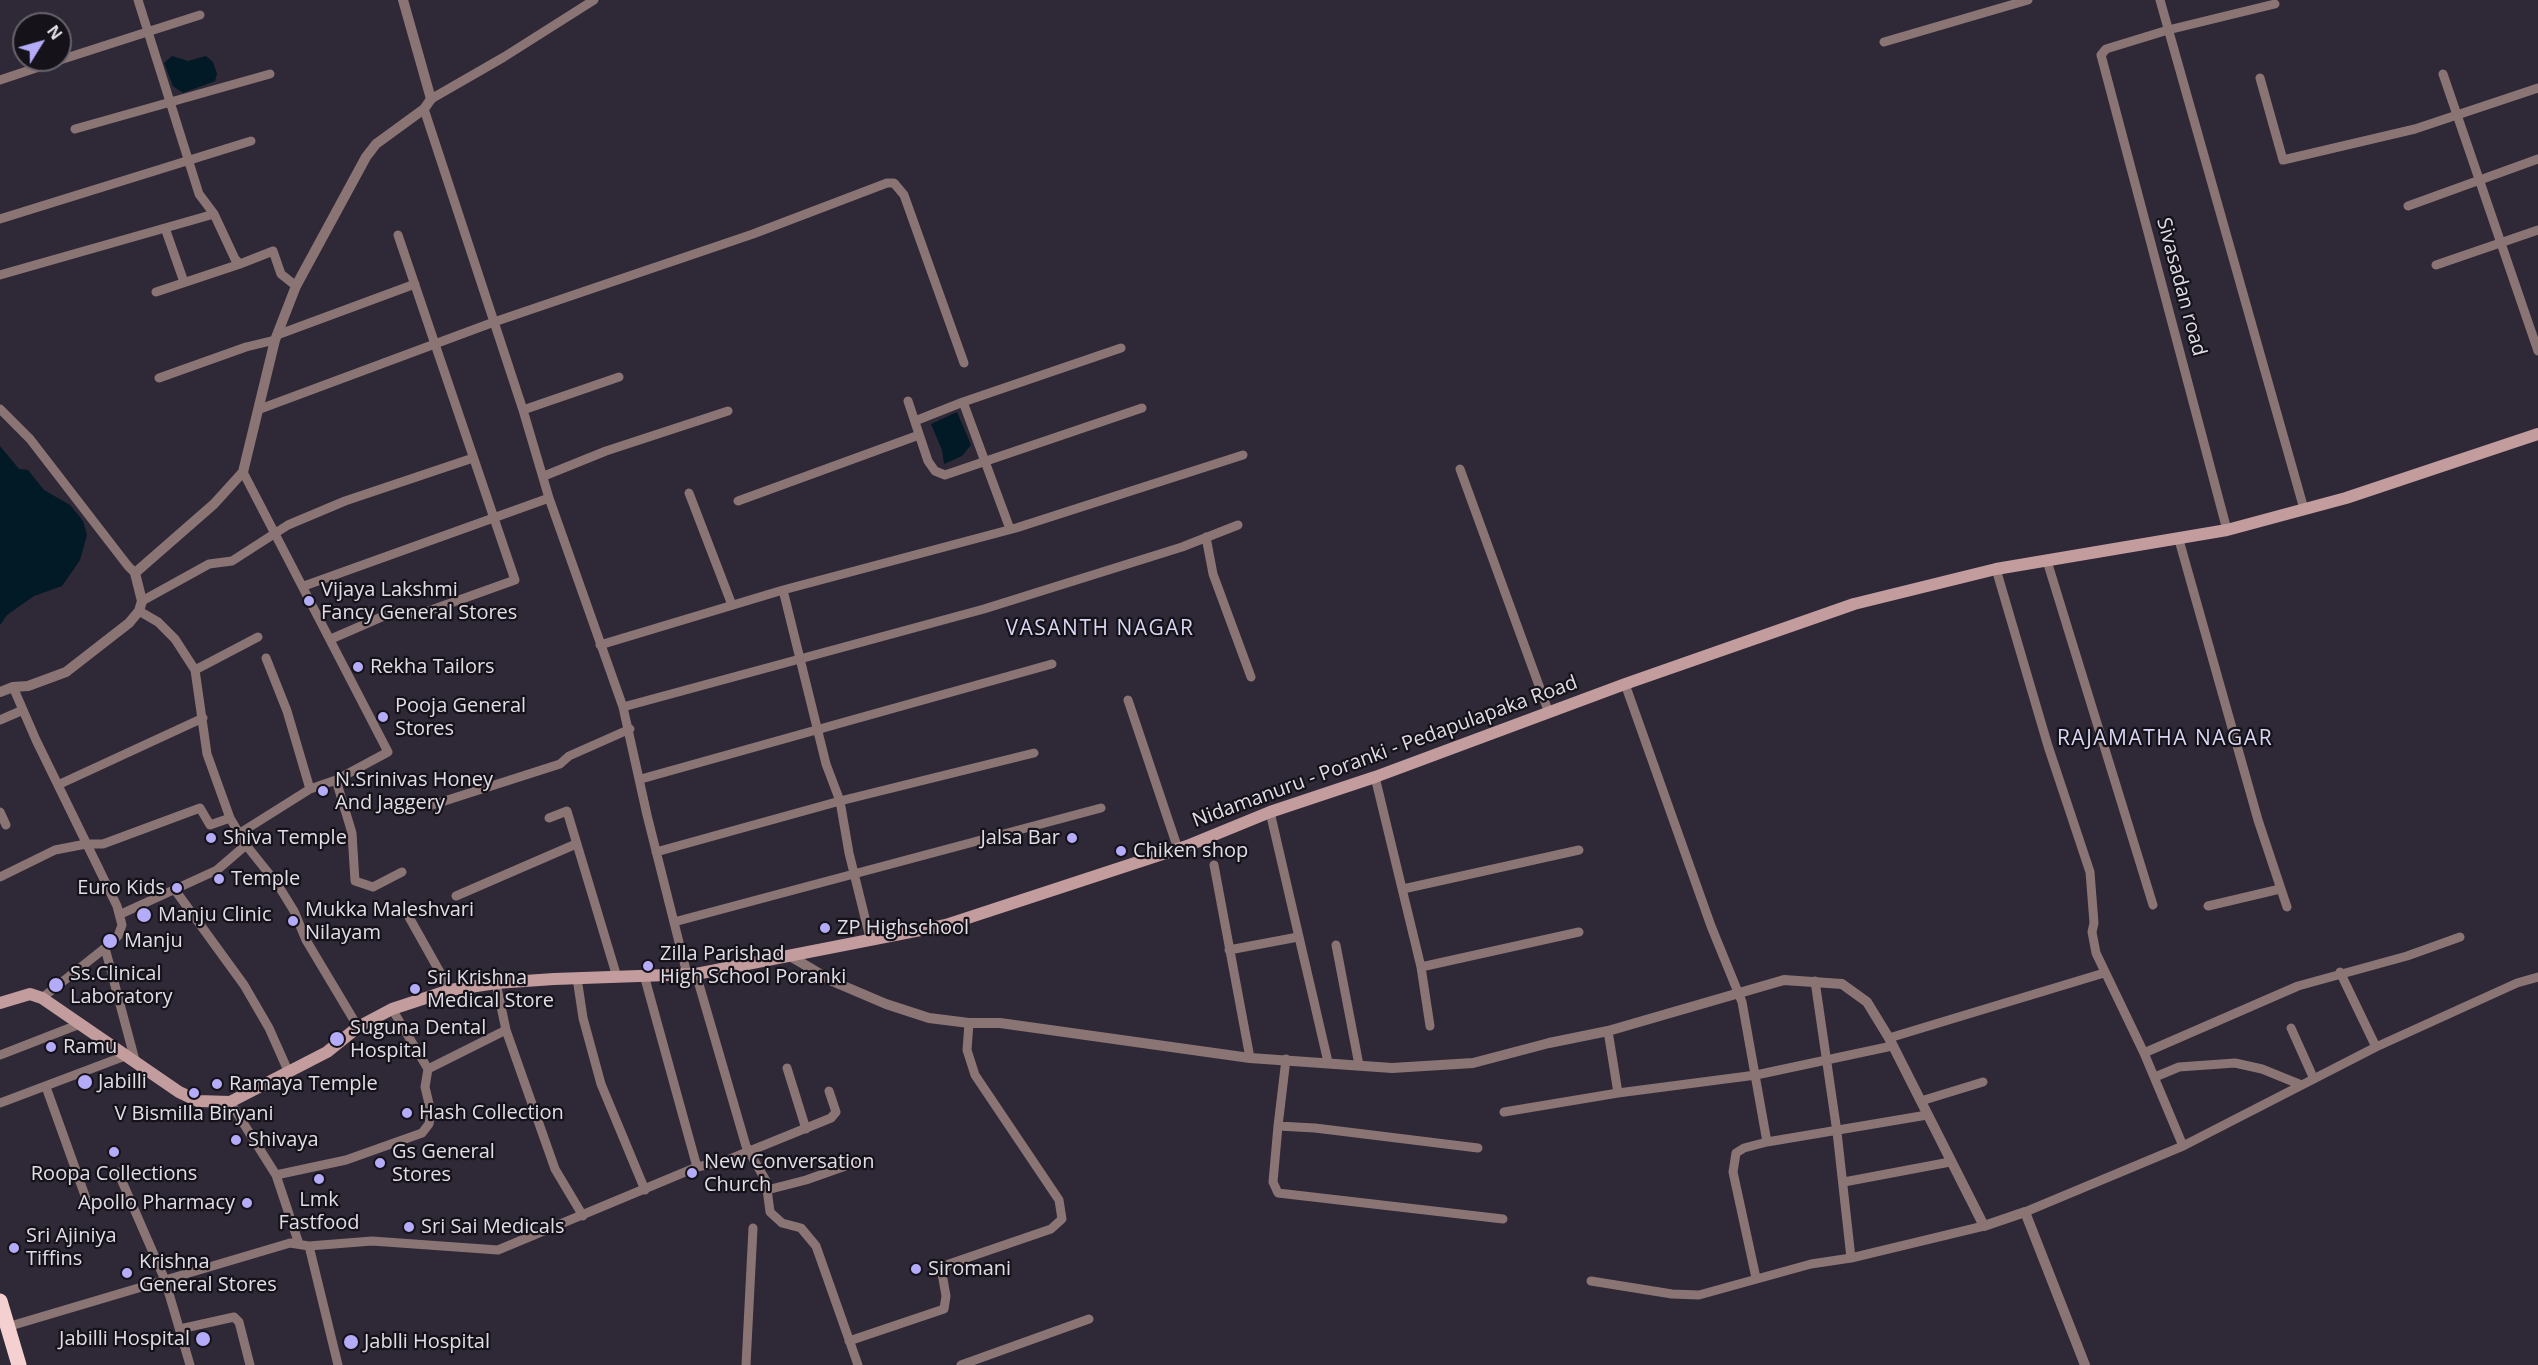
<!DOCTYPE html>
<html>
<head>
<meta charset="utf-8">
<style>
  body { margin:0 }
  #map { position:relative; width:2538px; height:1365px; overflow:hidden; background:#2e2837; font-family:"Open Sans",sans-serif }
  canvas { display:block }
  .north { position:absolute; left:12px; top:12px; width:60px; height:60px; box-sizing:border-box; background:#151219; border:2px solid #67636b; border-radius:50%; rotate:53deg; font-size:16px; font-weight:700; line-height:24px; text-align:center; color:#e1dde7 }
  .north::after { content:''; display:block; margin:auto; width:21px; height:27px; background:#b4acf9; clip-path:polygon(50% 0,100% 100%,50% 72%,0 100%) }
</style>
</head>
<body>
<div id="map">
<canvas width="2538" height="1365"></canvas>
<div class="north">N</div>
</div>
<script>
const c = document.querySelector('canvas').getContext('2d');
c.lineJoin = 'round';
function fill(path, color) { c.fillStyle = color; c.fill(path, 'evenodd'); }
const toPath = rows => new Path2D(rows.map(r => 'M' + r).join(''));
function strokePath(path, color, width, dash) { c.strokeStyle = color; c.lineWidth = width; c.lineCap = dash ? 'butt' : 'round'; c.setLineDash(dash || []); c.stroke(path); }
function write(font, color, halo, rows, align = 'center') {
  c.font = font + ' "Open Sans",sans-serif'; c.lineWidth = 4.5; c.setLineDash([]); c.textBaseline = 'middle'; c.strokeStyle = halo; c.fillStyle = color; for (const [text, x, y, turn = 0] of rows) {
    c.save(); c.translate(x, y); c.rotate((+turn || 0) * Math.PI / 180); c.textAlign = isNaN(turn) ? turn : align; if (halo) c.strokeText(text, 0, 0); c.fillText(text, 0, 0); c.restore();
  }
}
const water = toPath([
  [172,56,188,61,206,56,213,62,217,74,215,81,183,93,173,86,164,63],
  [957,412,971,445,962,456,944,464,942,450,931,424],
  [0,446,19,469,28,470,44,490,70,505,83,521,87,535,80,560,62,586,34,596,7,615,0,625]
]);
const minor = toPath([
  [138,0,199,194,214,214,235,259,240,264,273,251,281,274,296,286],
  [2160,0,2304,509],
  [1884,42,2028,0],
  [60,60,200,15],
  [2443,74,2538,351],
  [2260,78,2283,160,2415,129,2538,88],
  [0,80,60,60],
  [431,99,504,57,594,0],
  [424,109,523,410,549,498,623,707,647,815,687,974],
  [75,129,270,74],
  [2408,206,2538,159],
  [0,219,251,141],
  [165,228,214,214],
  [2436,265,2538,230],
  [0,275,165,228,184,282],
  [156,292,240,264],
  [277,335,415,284],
  [159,378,246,347,275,340],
  [908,401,928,461,935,471,945,475,1142,408],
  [963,402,1010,529],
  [0,409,30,439,128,566,135,573],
  [260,409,494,322,753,234,887,183,894,183,904,195,964,363],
  [523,410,619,377],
  [915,421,963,402,1121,348],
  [1460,469,1549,713],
  [544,476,606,451,728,411],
  [689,493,732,605],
  [738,501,919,435],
  [2227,530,2101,55,2106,49,2168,30,2275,4],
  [1206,537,1213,574,1251,677],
  [2179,540,2258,820,2287,907],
  [2047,561,2153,905],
  [1996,569,2048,746,2090,872,2094,923,2092,932,2096,953,2144,1053,2183,1146,2025,1212],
  [304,586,549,498],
  [783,590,826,764,840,801,849,853,870,938],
  [142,601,209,564,232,561,288,525,345,501,473,458],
  [139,611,158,622,175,639,195,670,207,754,230,818,246,845,278,885,294,911,306,940,358,1027],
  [331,639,393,612,420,614,515,580,398,235],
  [600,645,783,590,1016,528,1243,455],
  [266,658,287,711,310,789],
  [195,670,258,637],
  [1625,684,1711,926,1742,1002,1767,1142],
  [13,687,36,740,117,906,122,925,118,936,105,948,42,998],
  [1128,700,1178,849],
  [623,707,984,609,1182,547,1238,525],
  [0,720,23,710],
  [1375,777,1421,967,1430,1026],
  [641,779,1052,664],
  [336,780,352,833,355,881,373,887,402,872],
  [60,784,203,718],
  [432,805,560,764,569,756,630,729],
  [0,812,6,825],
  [1270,812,1328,1062],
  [549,818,567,811,617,977],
  [240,833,310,789,336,780,388,752,243,472],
  [656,852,840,801,1034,753],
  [1214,865,1250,1058],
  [0,877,55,850,86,844,103,844,200,808,210,825,230,818],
  [1403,889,1579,850],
  [175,890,244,985,269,1028,289,1073],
  [456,896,576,844],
  [2208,906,2280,889],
  [405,910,450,990],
  [121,914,217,870,246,845],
  [674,922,1101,808],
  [1336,945,1359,1065],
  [105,948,136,1064],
  [1229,950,1298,937],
  [1421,967,1579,932],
  [2340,972,2376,1047],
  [696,974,746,1146,766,1181,770,1212,782,1223,801,1228,816,1246,858,1365],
  [577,978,583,1018,601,1084,645,1190],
  [1815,981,1837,1132,1851,1258],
  [496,983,506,1030,555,1169,583,1216],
  [2291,1028,2313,1077],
  [1608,1031,1618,1093],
  [1889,1038,2104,973],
  [2144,1053,2298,986,2407,956,2460,937],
  [0,1055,80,1024],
  [1286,1059,1278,1126,1315,1128,1478,1148],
  [787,1068,806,1129],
  [428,1069,506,1030],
  [2155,1077,2179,1067,2235,1063,2262,1069,2299,1084],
  [46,1087,88,1204],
  [1921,1101,1983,1082],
  [230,1102,276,1175,299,1244],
  [0,1103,125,1056],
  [1504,1112,1618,1093,1756,1075,1892,1046],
  [1278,1126,1273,1182,1278,1193,1503,1219],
  [2183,1146,2376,1047,2517,983,2538,977],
  [697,1167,725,1161,831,1118,836,1112,829,1091],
  [118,1172,165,1280,190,1365],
  [276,1175,346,1160,422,1133,429,1124,431,1112,425,1087,428,1069,392,1009],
  [1844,1182,1950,1162],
  [767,1190,806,1180,857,1162],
  [309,1246,338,1365],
  [1756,1278,1733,1172,1736,1153,1744,1148,1767,1142,1927,1115],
  [1591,1281,1672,1294,1699,1295,1811,1264,1851,1258,1984,1226],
  [7,1327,290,1243,309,1246,372,1241,498,1250,697,1167,644,975],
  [180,1329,234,1317,239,1322,250,1365],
  [849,1341,944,1309,946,1296,942,1273,949,1264,1051,1229,1062,1219,1059,1200,975,1075,967,1050,969,1023],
  [746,1365,753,1228],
  [961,1365,1089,1319]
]);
const tertiary = toPath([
  [0,692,13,687,28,686,66,672,129,623,139,611,142,601,135,573,214,504,243,472,275,340,296,286,366,157,376,144,424,109,431,99,403,0],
  [790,956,832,981,886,1004,929,1018,969,1023,1000,1023,1250,1058,1392,1068,1473,1063,1549,1043,1608,1031,1784,980,1842,984,1867,1002,1889,1038,1984,1226,2025,1212,2085,1365]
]);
const secondary = toPath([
  [0,1003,30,994,42,998,179,1092,198,1101,230,1102,327,1052,358,1027,392,1009,450,990,496,983,554,979,696,974,946,925,1187,846,1270,812,1375,777,1625,684,1854,604,1996,569,2227,530,2346,498,2538,434]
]);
const trunk = toPath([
  [0,1301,19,1365]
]);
const markers = [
  [309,601,6,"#b4acf9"],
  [358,667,6,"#b4acf9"],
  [383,717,6,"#b4acf9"],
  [323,791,6,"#b4acf9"],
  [211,838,6,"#b4acf9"],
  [1072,838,6,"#b4acf9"],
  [1121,851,6,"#b4acf9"],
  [219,879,6,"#b4acf9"],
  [177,888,6,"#b4acf9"],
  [144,915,8,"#b4acf9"],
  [293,921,6,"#b4acf9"],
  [825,928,6,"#b4acf9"],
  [110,941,8,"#b4acf9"],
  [648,966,6,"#b4acf9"],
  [56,985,8,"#b4acf9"],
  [415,989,6,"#b4acf9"],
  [337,1039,8,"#b4acf9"],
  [51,1047,6,"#b4acf9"],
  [85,1082,8,"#b4acf9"],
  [217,1084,6,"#b4acf9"],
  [194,1093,6,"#b4acf9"],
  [407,1113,6,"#b4acf9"],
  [236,1140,6,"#b4acf9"],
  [114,1152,6,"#b4acf9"],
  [380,1163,6,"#b4acf9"],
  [692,1173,6,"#b4acf9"],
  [319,1179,6,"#b4acf9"],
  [247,1203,6,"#b4acf9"],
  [409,1227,6,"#b4acf9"],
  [14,1248,6,"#b4acf9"],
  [916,1269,6,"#b4acf9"],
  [127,1273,6,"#b4acf9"],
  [203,1339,8,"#b4acf9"],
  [351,1342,8,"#b4acf9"]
];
const streetNames = [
  ["Sivasadan road",2181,287,75],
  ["Nidamanuru - Poranki - Pedapulapaka Road",1385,752,-20]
];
const poiNames = [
  ["Vijaya Lakshmi",321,590],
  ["Fancy General Stores",321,613],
  ["Rekha Tailors",370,667],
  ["Pooja General",395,706],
  ["Stores",395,729],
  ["N.Srinivas Honey",335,780],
  ["And Jaggery",335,803],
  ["Shiva Temple",223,838],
  ["Jalsa Bar",1060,838,"right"],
  ["Chiken shop",1133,851],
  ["Temple",231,879],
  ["Euro Kids",165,888,"right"],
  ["Mukka Maleshvari",305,910],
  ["Nilayam",305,933],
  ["Manju Clinic",158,915],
  ["ZP Highschool",837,928],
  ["Manju",124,941],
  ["Zilla Parishad",660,954],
  ["High School Poranki",660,977],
  ["Ss.Clinical",70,974],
  ["Laboratory",70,997],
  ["Sri Krishna",427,978],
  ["Medical Store",427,1001],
  ["Suguna Dental",350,1028],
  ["Hospital",350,1051],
  ["Ramu",63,1047],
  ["Jabilli",98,1082],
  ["Ramaya Temple",229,1084],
  ["Hash Collection",419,1113],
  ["V Bismilla Biryani",194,1114,"center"],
  ["Shivaya",248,1140],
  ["Gs General",392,1152],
  ["Stores",392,1175],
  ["New Conversation",704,1162],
  ["Church",704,1185],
  ["Roopa Collections",114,1174,"center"],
  ["Lmk",319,1200,"center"],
  ["Fastfood",319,1223,"center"],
  ["Apollo Pharmacy",235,1203,"right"],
  ["Sri Sai Medicals",421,1227],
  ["Sri Ajiniya",26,1236],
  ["Tiffins",26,1259],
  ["Krishna",139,1262],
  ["General Stores",139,1285],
  ["Siromani",928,1269],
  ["Jabilli Hospital",190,1339,"right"],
  ["Jablli Hospital",364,1342]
];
const neighbourhoodNames = [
  ["VASANTH NAGAR",1100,629],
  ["RAJAMATHA NAGAR",2165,739]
];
fill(water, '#021926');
strokePath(minor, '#8b7474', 9);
strokePath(tertiary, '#8b7474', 10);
strokePath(secondary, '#c39c9d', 12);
strokePath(trunk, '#f4d0d0', 15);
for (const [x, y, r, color] of markers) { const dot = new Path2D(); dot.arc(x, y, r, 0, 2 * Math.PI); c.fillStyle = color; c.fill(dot); strokePath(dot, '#151219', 2); }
write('20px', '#e1dde7', '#151219', streetNames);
write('20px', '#e1dde7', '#151219', poiNames, 'left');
c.letterSpacing = '1.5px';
write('21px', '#d9d7f4', '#151219', neighbourhoodNames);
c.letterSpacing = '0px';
</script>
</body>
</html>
